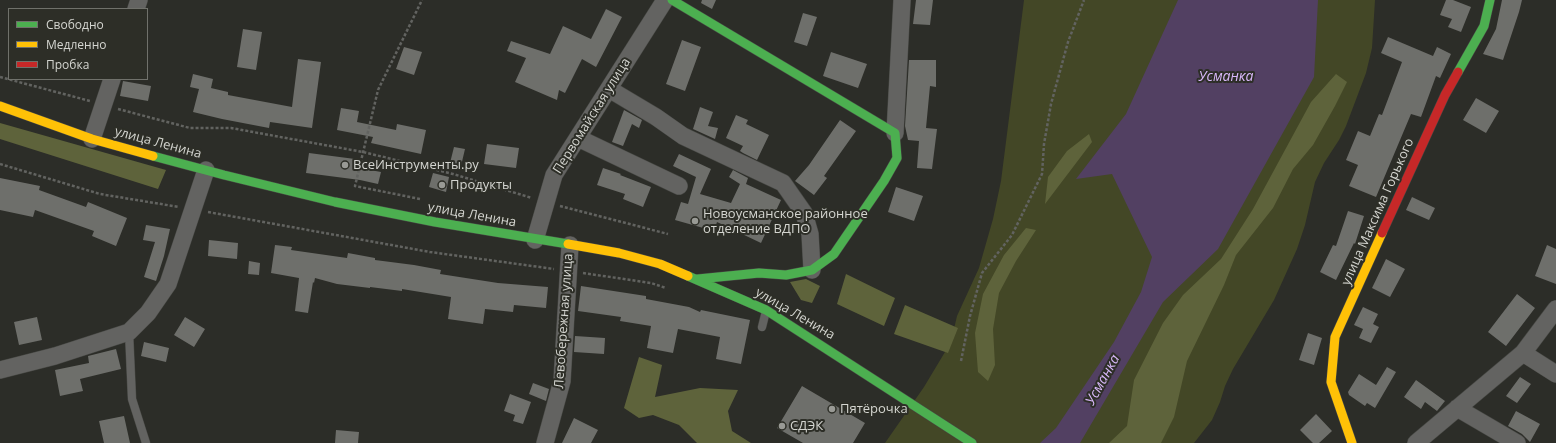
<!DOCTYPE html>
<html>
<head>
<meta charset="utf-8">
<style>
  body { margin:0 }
  #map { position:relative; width:1556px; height:443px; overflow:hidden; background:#2c2d28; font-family:"Open Sans",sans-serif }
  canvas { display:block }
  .legend { position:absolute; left:8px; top:8px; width:140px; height:72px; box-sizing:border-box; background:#2d2e27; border:1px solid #70716b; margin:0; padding:5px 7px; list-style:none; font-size:12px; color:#d4d5d0 }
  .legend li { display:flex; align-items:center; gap:8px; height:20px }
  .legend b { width:20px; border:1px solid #70716b }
</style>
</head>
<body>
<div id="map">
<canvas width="1556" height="443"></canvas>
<ul class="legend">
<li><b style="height:5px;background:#4caf50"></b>Свободно</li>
<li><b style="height:5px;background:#ffc107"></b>Медленно</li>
<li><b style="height:5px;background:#c62828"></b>Пробка</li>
</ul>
</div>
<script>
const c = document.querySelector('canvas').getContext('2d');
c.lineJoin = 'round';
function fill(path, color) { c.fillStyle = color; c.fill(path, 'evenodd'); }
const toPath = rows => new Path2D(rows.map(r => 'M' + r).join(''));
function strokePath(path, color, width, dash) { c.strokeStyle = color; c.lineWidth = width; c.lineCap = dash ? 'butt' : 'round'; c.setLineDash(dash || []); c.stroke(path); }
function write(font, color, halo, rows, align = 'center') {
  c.font = font + ' "Open Sans",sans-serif'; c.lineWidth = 4; c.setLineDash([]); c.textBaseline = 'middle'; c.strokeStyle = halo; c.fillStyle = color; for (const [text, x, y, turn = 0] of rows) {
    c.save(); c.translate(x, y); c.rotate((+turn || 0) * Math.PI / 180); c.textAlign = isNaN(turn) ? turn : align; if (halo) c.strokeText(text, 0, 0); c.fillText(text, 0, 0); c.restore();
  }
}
const green = toPath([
  [1024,0,1375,0,1372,48,1366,73,1346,126,1339,140,1324,163,1315,182,1305,225,1297,249,1274,300,1233,369,1225,386,1220,402,1212,420,1194,443,885,443,924,387,951,342,957,316,979,268,993,219,1001,181]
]);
const forest = toPath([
  [1336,74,1347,82,1335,106,1313,145,1293,169,1273,208,1236,255,1224,285,1187,361,1174,417,1161,443,1109,443,1127,426,1134,380,1163,323,1183,295,1221,259,1253,209,1311,102],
  [0,123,166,170,158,189,0,139],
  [1089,134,1092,142,1045,204,1048,177,1067,151],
  [1026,228,1036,230,1016,261,999,293,993,329,995,365,988,381,978,372,975,333,983,294,1004,255],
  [846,274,895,298,884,326,837,304],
  [806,279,820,286,812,303,801,300,790,282],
  [905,305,958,328,948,353,894,334],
  [639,357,662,365,655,397,700,388,738,390,728,411,732,431,751,443,697,443,679,425,653,415,639,418,624,408]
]);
const water = toPath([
  [1178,0,1318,0,1314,77,1218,249,1163,302,1080,443,1040,443,1056,428,1114,342,1141,292,1152,257,1112,174,1076,179,1126,114]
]);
const building = toPath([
  [702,0,716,0,712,9,701,3],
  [916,0,933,0,930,25,913,24],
  [1446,0,1453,0,1471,7,1461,32,1448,27,1452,19,1440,15],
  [1502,0,1522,0,1519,12,1503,60,1483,54,1496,29],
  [606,9,622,17,596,67,582,59,565,93,559,90,557,100,515,82,526,58,507,51,511,41,550,54,563,26,591,39],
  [803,13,817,17,807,46,794,42],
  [243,29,262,32,256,70,237,67],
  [1388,37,1433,56,1437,47,1451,54,1440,78,1436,76,1421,117,1411,114,1376,197,1349,186,1358,165,1346,160,1358,131,1370,136,1379,114,1382,115,1402,62,1381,53],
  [682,40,701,47,685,91,666,84],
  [404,47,422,52,414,75,396,69],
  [831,52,867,64,858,88,823,76],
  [298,59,321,62,312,128,270,122,269,128,222,119,193,112,199,89,190,87,193,74,213,79,211,88,228,92,228,95,292,107],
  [909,60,936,60,936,87,930,86,926,128,937,129,932,169,917,168,919,141,908,140,905,126],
  [123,81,151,86,148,101,120,96],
  [1476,98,1499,111,1486,133,1463,120],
  [700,107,713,112,708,126,718,128,715,139,693,129],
  [341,108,359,111,357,122,396,130,397,124,426,130,421,154,371,143,373,137,337,130],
  [624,110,642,120,639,128,632,124,623,146,612,142],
  [736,115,748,120,746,124,769,135,757,160,743,153,740,151,743,146,726,138],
  [840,120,856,131,824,176,827,178,814,195,795,181,809,165],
  [487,144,519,148,516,168,484,164],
  [454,147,465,149,461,166,450,163],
  [309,153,355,159,354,167,381,172,378,184,360,180,306,173],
  [679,154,711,169,700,194,731,203,740,184,729,177,733,170,748,178,746,184,781,200,761,243,717,222,714,231,675,220,681,202,688,204,696,177,673,166],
  [603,168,621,174,620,175,651,187,643,207,623,199,625,194,597,185],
  [433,173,449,177,446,192,429,187],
  [0,178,40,186,39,190,86,207,88,202,127,218,116,246,92,236,94,231,35,210,33,217,0,210],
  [896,187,923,196,914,221,888,212],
  [1412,197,1435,208,1429,220,1406,210],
  [1348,211,1364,216,1355,244,1354,243,1336,280,1320,272,1333,245,1336,246],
  [146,225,170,229,164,256,156,281,144,277,155,242,143,240],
  [209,240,238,243,237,259,208,256],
  [275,245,292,247,291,250,347,258,348,253,375,258,375,260,414,265,441,270,440,274,498,283,548,287,546,308,514,305,513,312,485,309,483,324,448,319,451,297,402,289,402,291,370,287,370,288,337,284,315,278,314,283,313,282,308,313,295,311,299,278,271,273],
  [1547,245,1556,249,1556,284,1535,276],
  [1386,259,1405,269,1390,297,1372,288],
  [249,261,260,263,259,275,248,274],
  [581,286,646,296,646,299,689,307,700,312,701,310,750,320,741,364,716,359,720,337,678,329,673,353,647,348,651,326,620,321,621,317,578,311],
  [1517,294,1535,308,1506,346,1488,332],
  [1363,307,1378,314,1373,324,1379,327,1371,343,1359,338,1363,329,1354,325],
  [37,317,42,340,19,345,14,322],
  [185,317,205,329,194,347,174,335],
  [1308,333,1322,338,1314,365,1299,360],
  [575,336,605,338,604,354,574,352],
  [144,342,169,348,166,362,141,356],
  [116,349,121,369,80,379,83,391,60,396,55,370,89,363,88,356],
  [1387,367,1396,372,1375,408,1367,403,1365,406,1349,395,1348,392,1359,374,1376,385],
  [1520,377,1531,384,1517,403,1506,396],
  [1416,380,1445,401,1437,411,1425,402,1421,409,1404,397],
  [533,383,549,389,546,401,529,394],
  [802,386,865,423,853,443,803,443,777,428],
  [510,394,531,402,523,424,513,421,515,415,504,411],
  [1516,411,1540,424,1530,442,1522,434,1508,426],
  [1316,414,1332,431,1319,443,1313,443,1300,430],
  [124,416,130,443,104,443,99,421],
  [574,418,598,430,591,443,562,443],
  [336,430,359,432,358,443,335,443]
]);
const path = toPath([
  [0,77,90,101],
  [118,109,190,128,231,128,363,152,453,174,532,198],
  [0,164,100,194,179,207],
  [420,199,355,186,378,90,422,0],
  [560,206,668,234],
  [208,212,430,252,554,269],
  [583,273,651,283,666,288],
  [961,361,970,316,982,273,1012,235,1042,174,1044,144,1051,104,1068,42,1084,0]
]);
const lane = toPath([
  [762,327,766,311],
  [129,332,132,399,146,443]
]);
const street = toPath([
  [136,9,139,0],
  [609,89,656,117,683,136,783,183,804,213,810,234,812,270],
  [895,133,902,0],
  [578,138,679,186],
  [92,139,112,79],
  [535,240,554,175,665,0],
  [1523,353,1556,374],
  [0,370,55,356,129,332,148,313,168,284,206,170],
  [1457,408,1517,443],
  [545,443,562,381,570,245],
  [1416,443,1523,353,1556,309]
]);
const fast = toPath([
  [672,0,895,133,897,158,884,181,834,254,812,270,786,275,759,273,698,279],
  [1458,72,1484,26,1490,0],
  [153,156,224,175,335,202,435,222,568,244],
  [688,276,766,310,972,443]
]);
const slow = toPath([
  [0,106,92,139,153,156],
  [568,244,619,253,660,264,688,276],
  [1352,443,1331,382,1335,337,1382,233]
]);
const jam = toPath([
  [1382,233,1445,95,1458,72]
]);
const markers = [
  [345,165,4,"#999a95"],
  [442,185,4,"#999a95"],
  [695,221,4,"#999a95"],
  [832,409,4,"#999a95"],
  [782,426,4,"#999a95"]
];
const streetNames = [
  ["Первомайская улица",592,116,-58],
  ["улица Ленина",158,143,15],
  ["улица Максима Горького",1378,212,-66],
  ["улица Ленина",472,215,10],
  ["улица Ленина",795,314,30],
  ["Левобережная улица",564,321,-86]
];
const poiNames = [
  ["ВсеИнструменты.ру",353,165],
  ["Продукты",450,185],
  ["Новоусманское районное",703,214],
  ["отделение ВДПО",703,229],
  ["Пятёрочка",840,409],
  ["СДЭК",790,426]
];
const waterNames = [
  ["Усманка",1226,77],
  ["Усманка",1103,380,-61]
];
fill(green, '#434726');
fill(forest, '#5e633b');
fill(water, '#524062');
fill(building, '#6e6f6b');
strokePath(lane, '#474844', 9);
strokePath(street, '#474844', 18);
strokePath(fast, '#474844', 10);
strokePath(slow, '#474844', 10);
strokePath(jam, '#474844', 10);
strokePath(path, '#626360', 2.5, [3, 2]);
strokePath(lane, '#636361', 8);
strokePath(street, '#636361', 17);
strokePath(fast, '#4caf50', 9);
strokePath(slow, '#ffc107', 9);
strokePath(jam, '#c62828', 9);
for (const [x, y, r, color] of markers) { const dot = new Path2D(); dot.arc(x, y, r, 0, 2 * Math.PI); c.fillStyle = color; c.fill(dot); strokePath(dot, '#2d2e27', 1.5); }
write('13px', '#d4d5d0', '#2d2e27', streetNames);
write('13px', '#d4d5d0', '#2d2e27', poiNames, 'left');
write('italic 14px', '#d9b8fa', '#2d2e27', waterNames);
</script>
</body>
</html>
